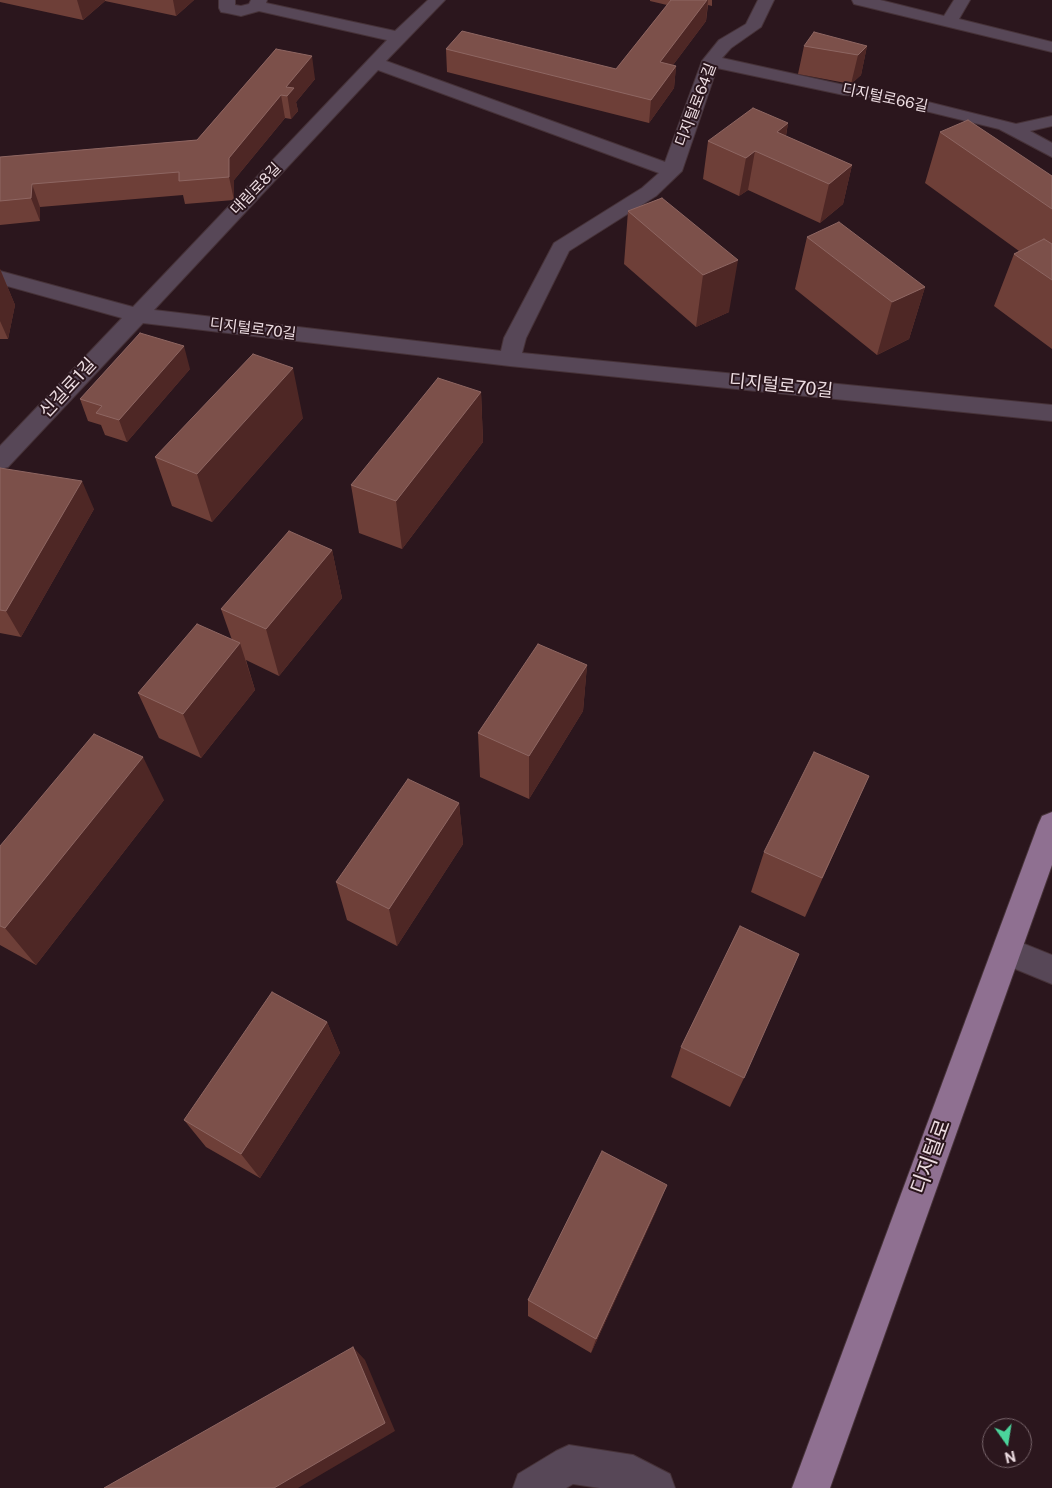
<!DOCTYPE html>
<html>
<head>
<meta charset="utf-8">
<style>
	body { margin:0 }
	#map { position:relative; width:1052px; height:1488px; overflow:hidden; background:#2b161d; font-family:"Public Sans",sans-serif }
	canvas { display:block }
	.north { position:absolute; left:982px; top:1418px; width:50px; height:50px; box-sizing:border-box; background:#2b161d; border:1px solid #78656b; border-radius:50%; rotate:167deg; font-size:14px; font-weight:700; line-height:20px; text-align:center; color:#ecdce1 }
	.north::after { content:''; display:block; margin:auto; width:18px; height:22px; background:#4bd49b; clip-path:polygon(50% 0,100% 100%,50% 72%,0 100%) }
</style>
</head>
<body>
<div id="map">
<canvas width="1052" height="1488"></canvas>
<div class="north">N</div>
</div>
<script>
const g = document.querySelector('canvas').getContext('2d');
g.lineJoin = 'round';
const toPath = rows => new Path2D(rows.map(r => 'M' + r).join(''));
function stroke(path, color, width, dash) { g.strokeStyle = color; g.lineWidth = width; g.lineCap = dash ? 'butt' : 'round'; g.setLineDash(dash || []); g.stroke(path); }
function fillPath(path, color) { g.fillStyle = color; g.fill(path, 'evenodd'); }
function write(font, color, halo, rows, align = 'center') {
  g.font = font + ' "Public Sans","Noto Sans KR",sans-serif'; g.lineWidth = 4; g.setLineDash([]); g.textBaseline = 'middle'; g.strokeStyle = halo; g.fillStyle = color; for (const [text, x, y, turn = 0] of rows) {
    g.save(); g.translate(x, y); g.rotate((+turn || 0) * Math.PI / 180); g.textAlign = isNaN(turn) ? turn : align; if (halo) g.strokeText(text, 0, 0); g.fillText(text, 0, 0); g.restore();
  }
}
const minor = toPath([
	[219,0,235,0,235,5,241,6,249,4,251,0,267,0,266,3,395,31,428,0,445,0,386,61,665,162,702,61,719,40,746,24,758,0,774,0,761,27,731,48,722,58,844,85,864,86,1016,124,1052,116,1052,126,1030,131,1052,143,1052,157,999,129,864,96,844,95,717,68,682,171,656,196,569,251,526,338,522,353,1052,405,1052,421,510,366,143,323,8,467,0,469,0,446,122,318,0,284,0,271,133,307,387,40,259,11,241,16,227,13,221,12,219,8,219,0],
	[378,70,659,173,642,188,554,243,504,338,501,351,154,310,378,70],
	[852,0,880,0,944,16,954,0,970,0,959,19,1052,42,1052,52,854,4,852,0],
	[1007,937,1052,955,1052,984,996,961,992,951,996,941,1007,937],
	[569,1445,633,1455,670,1474,675,1488,600,1488,573,1484,566,1488,513,1488,518,1474,556,1451,569,1445]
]);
const major = toPath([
	[1052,812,1052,865,830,1488,792,1488,1038,825,1042,816,1052,812]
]);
stroke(minor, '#463238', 2);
stroke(major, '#463238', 2);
fillPath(minor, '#574757');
fillPath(major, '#8f7091');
fillPath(toPath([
	[0,0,194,0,176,16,105,1,83,20,0,2],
	[650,0,712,0,712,6,708,5,706,21,673,65,676,66,674,88,649,123,447,72,446,49,616,69,667,5,650,1],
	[804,46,867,46,861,75,851,84,798,74],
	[276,49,315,79,296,102,298,111,291,119,285,118,234,180,234,200,185,204,183,195,40,207,40,221,0,225,0,157,197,140],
	[788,123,786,136,852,165,843,204,820,223,748,190,739,196,703,179,708,141],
	[940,132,1052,176,1052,349,994,306,1014,254,1019,251,925,183],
	[662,198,729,312,696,327,624,264,628,211],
	[807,237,925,287,909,339,877,355,795,289],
	[0,269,15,305,8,339,0,339],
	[190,369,127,442,105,435,101,425,88,421,80,399],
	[481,392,483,442,402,549,359,533,351,485],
	[303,418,212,522,172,506,155,457],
	[0,468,94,509,21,637,0,633],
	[332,550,342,598,279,676,246,660,255,690,201,758,159,738,138,693,232,640,221,609],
	[587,665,583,711,529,799,480,777,478,733],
	[869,776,805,917,751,892,764,852],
	[164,800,36,965,0,945,0,846],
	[459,803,463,844,397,946,347,920,336,882],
	[327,1022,340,1053,260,1178,206,1147,184,1120],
	[681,1047,744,1078,730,1107,671,1077],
	[657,1209,591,1353,528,1316,528,1300]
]), '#6e3f38');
fillPath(toPath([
	[77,0,105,0,105,1,83,20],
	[173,0,194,0,176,16],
	[707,0,708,0,706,21,658,85,660,62],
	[867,46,861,75,851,84,858,55],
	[312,56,315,79,296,102,298,111,291,119,286,87],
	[676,66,674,88,649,123,651,100],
	[281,95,285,118,234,180,234,200,229,177,229,158],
	[788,123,781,162,777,132],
	[755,151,748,190,739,196,746,158],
	[852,165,843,204,820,223,829,184],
	[32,184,40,207,40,221,31,198],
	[738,260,729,312,696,327,703,275],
	[0,269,15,305,8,339,0,321],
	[925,287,909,339,877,355,892,302],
	[184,346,190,369,127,442,119,420],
	[293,368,303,418,212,522,197,474],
	[481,392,483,442,402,549,396,501],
	[82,481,94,509,21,637,6,611],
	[332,550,342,598,279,676,266,629],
	[240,643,255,690,201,758,183,714],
	[587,665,583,711,529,799,529,756],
	[143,757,164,800,36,965,5,928],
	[459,803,463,844,397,946,389,909],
	[327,1022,340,1053,260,1178,241,1154],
	[667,1185,657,1209,591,1353,596,1339],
	[353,1347,365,1360,395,1431,298,1488,274,1488]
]), '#4e2725');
const building = toPath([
	[671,0,707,0,660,62,676,66,651,100,446,49,462,31,616,69,671,0],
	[814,32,867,46,858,55,804,46,814,32],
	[276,49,312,56,286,87,294,88,287,96,281,95,229,158,229,177,179,181,179,172,32,184,31,198,0,201,0,157,197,140,276,49],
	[753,108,788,123,777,132,852,165,829,184,755,151,746,158,708,141,753,108],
	[968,120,1052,176,1052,209,940,132,968,120],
	[662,198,738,260,703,275,628,211,662,198],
	[839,222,925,287,892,302,807,237,839,222],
	[1044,239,1052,244,1052,280,1014,254,1044,239],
	[140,333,184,346,119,420,96,413,102,406,80,399,140,333],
	[253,354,293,368,197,474,155,457,253,354],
	[438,378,481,392,396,501,351,485,438,378],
	[0,468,82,481,6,611,0,610,0,468],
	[289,531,332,550,266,629,221,609,289,531],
	[197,624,240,643,183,714,138,693,197,624],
	[538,644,587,665,529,756,478,733,538,644],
	[94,734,143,757,5,928,0,926,0,846,94,734],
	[814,752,869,776,822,878,764,852,814,752],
	[408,779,459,803,389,909,336,882,408,779],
	[740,926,799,954,744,1078,681,1047,740,926],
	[272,992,327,1022,241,1154,184,1120,272,992],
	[602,1151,667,1185,596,1339,528,1300,602,1151],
	[353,1347,385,1423,274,1488,104,1488,353,1347]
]);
fillPath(building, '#7c504a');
stroke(building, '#8e6662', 1);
write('15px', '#ecdce1', '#2b161d', [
	["디지털로66길",885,98,12],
	["디지털로64길",696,105,-69],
	["대림로8길",256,189,-46],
	["디지털로70길",253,329,7]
]);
write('18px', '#ecdce1', '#2b161d', [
	["디지털로70길",781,386,6],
	["신길로1길",68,388,-47]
]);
write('21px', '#ecdce1', '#2b161d', [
	["디지털로",931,1157,-70]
]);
</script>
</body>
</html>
